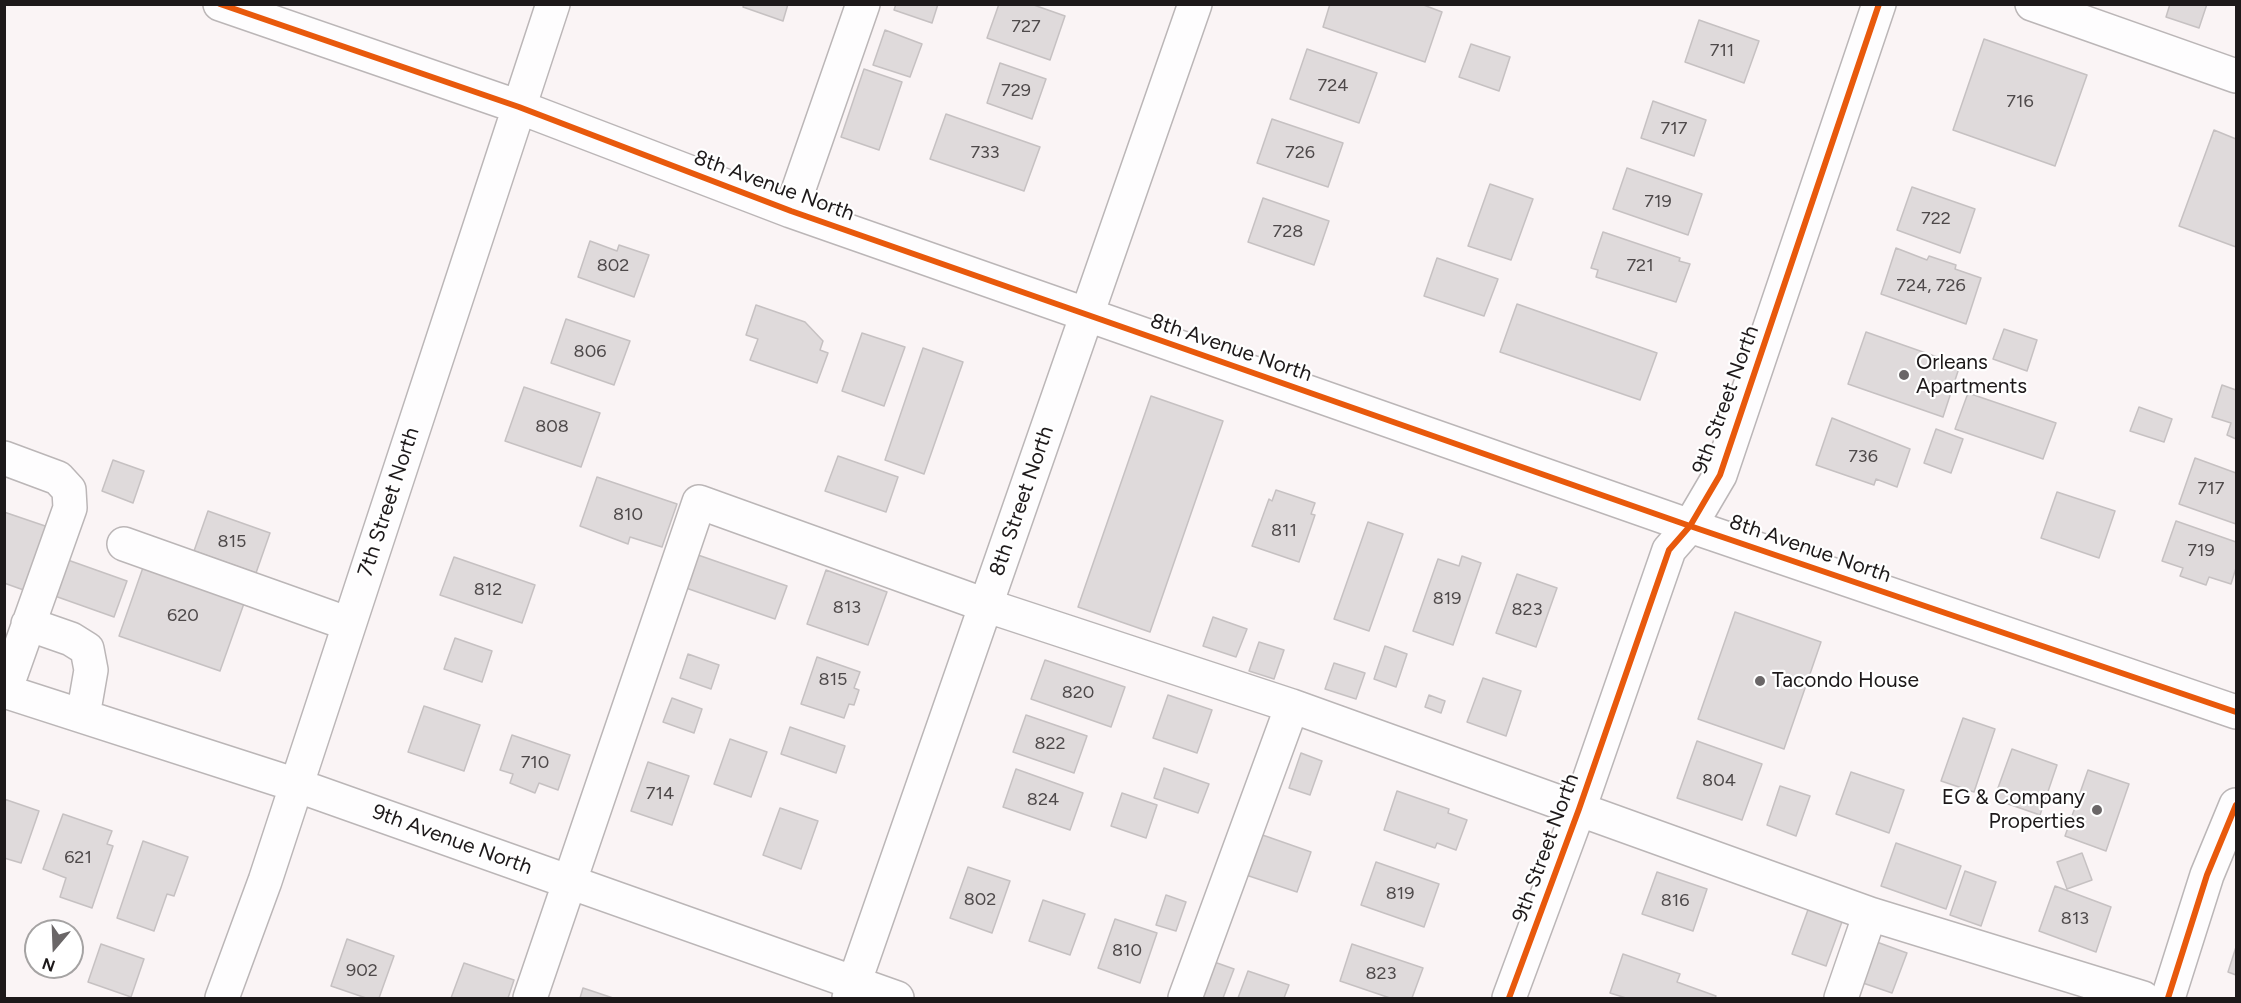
<!DOCTYPE html>
<html>
<head>
<meta charset="utf-8">
<style>
	body { margin:0 }
	#map { position:relative; width:2241px; height:1003px; overflow:hidden; background:#faf4f5; font-family:Figtree,sans-serif }
	canvas { display:block }
	.frame { position:absolute; inset:0; border:6px solid #1d191a; pointer-events:none }
	.north { position:absolute; left:24px; top:919px; width:60px; height:60px; box-sizing:border-box; background:#fff; border:2px solid #a5a3a3; border-radius:50%; rotate:199deg; font-size:16px; font-weight:700; line-height:24px; text-align:center; color:#1d191a }
	.north::after { content:''; display:block; margin:auto; width:21px; height:27px; background:#6a6667; clip-path:polygon(50% 0,100% 100%,50% 72%,0 100%) }
</style>
</head>
<body>
<div id="map">
<canvas width="2241" height="1003"></canvas>
<div class="frame"></div>
<div class="north">N</div>
</div>
<script>
const g = document.querySelector('canvas').getContext('2d');
g.lineJoin = 'round';
function fillPath(path, color) { g.fillStyle = color; g.fill(path, 'evenodd'); }
const toPath = rows => new Path2D(rows.map(r => 'M' + r).join(''));
function stroke(path, color, width, dash) { g.strokeStyle = color; g.lineWidth = width; g.lineCap = dash ? 'butt' : 'round'; g.setLineDash(dash || []); g.stroke(path); }
function write(font, color, halo, rows, align = 'center') {
  g.font = font + ' Figtree,sans-serif'; g.lineWidth = 4.5; g.setLineDash([]); g.textBaseline = 'middle'; g.strokeStyle = halo; g.fillStyle = color; for (const [text, x, y, turn = 0] of rows) {
    g.save(); g.translate(x, y); g.rotate((+turn || 0) * Math.PI / 180); g.textAlign = isNaN(turn) ? turn : align; if (halo) g.strokeText(text, 0, 0); g.fillText(text, 0, 0); g.restore();
  }
}
const building = toPath([
	[744,4,788,4,783,21,743,7,744,4],
	[896,4,938,4,932,23,894,10,896,4],
	[999,4,1031,4,1065,16,1050,60,987,38,999,4],
	[1330,4,1421,4,1442,12,1425,62,1323,27,1330,4],
	[2170,4,2207,4,2199,28,2166,17,2170,4],
	[1699,20,1759,41,1744,83,1685,62,1699,20],
	[885,30,922,44,910,77,873,65,885,30],
	[1984,39,2087,75,2055,166,1953,130,1984,39],
	[1471,44,1510,57,1499,91,1459,77,1471,44],
	[1307,49,1377,73,1359,123,1290,99,1307,49],
	[1000,63,1046,79,1032,119,987,103,1000,63],
	[864,69,902,82,879,150,841,137,864,69],
	[1653,101,1706,120,1694,156,1641,138,1653,101],
	[946,114,1040,147,1024,191,930,159,946,114],
	[1272,119,1343,143,1328,187,1257,163,1272,119],
	[2214,130,2236,139,2236,247,2179,226,2214,130],
	[1627,168,1702,194,1688,235,1613,209,1627,168],
	[1490,184,1533,199,1511,260,1468,246,1490,184],
	[1912,187,1975,209,1960,253,1897,230,1912,187],
	[1263,198,1329,221,1314,265,1248,242,1263,198],
	[1603,232,1680,258,1679,261,1690,264,1676,302,1596,277,1598,270,1591,268,1603,232],
	[590,241,617,251,619,245,649,255,634,297,578,277,590,241],
	[1896,248,1927,260,1929,256,1956,265,1955,269,1981,278,1966,324,1881,294,1896,248],
	[1437,258,1498,279,1484,316,1424,296,1437,258],
	[1517,304,1657,353,1640,400,1500,352,1517,304],
	[756,305,805,322,823,341,820,350,828,353,817,383,750,360,758,339,746,335,756,305],
	[566,319,630,341,614,385,551,363,566,319],
	[2004,329,2037,340,2027,371,1993,359,2004,329],
	[1866,332,1960,365,1943,417,1848,384,1866,332],
	[862,333,905,347,884,406,842,391,862,333],
	[923,348,963,362,924,474,885,460,923,348],
	[2222,385,2236,390,2236,439,2227,435,2231,423,2212,417,2222,385],
	[524,387,600,413,581,467,505,441,524,387],
	[1968,393,2056,423,2043,459,1955,429,1968,393],
	[1151,396,1223,421,1150,632,1078,607,1151,396],
	[2139,407,2172,419,2164,442,2130,431,2139,407],
	[1832,418,1910,449,1897,487,1876,479,1874,485,1816,465,1832,418],
	[1936,429,1963,439,1951,473,1924,463,1936,429],
	[838,456,898,477,886,512,825,491,838,456],
	[2195,458,2236,473,2236,524,2179,504,2195,458],
	[113,460,144,471,133,503,102,491,113,460],
	[597,477,677,504,662,547,630,537,628,544,580,526,597,477],
	[1276,490,1315,503,1311,514,1315,515,1299,562,1252,546,1269,499,1272,501,1276,490],
	[2057,492,2115,511,2099,558,2041,538,2057,492],
	[208,511,270,533,256,573,194,551,208,511],
	[4,512,54,529,32,593,4,583,4,512],
	[2176,521,2236,542,2236,568,2231,584,2209,577,2206,585,2180,576,2183,568,2162,561,2176,521],
	[1368,522,1403,534,1369,631,1334,619,1368,522],
	[698,555,787,586,775,619,686,588,698,555],
	[1462,556,1481,563,1453,645,1413,631,1438,559,1459,566,1462,556],
	[454,557,535,585,522,623,440,595,454,557],
	[65,559,127,581,114,617,52,595,65,559],
	[146,559,247,595,220,671,119,636,146,559],
	[826,570,887,592,868,645,807,624,826,570],
	[1517,574,1557,588,1536,647,1496,633,1517,574],
	[1735,612,1821,642,1784,749,1698,719,1735,612],
	[1213,617,1247,629,1236,657,1203,646,1213,617],
	[455,638,492,651,482,682,444,669,455,638],
	[1259,642,1284,650,1274,679,1249,671,1259,642],
	[1385,646,1407,654,1396,687,1374,679,1385,646],
	[688,654,719,665,711,689,680,678,688,654],
	[817,657,860,672,854,688,859,690,854,705,849,704,844,718,801,704,817,657],
	[1045,660,1125,687,1111,727,1031,699,1045,660],
	[1334,663,1365,673,1356,699,1325,689,1334,663],
	[1483,678,1521,691,1506,736,1467,722,1483,678],
	[1168,695,1212,710,1197,753,1153,738,1168,695],
	[1429,695,1445,701,1441,713,1425,707,1429,695],
	[672,698,702,709,694,733,663,722,672,698],
	[424,706,480,725,464,771,408,752,424,706],
	[1026,715,1087,736,1074,773,1013,752,1026,715],
	[1963,718,1995,729,1974,792,1941,781,1963,718],
	[790,727,845,746,836,773,781,754,790,727],
	[512,735,570,755,558,790,539,783,535,793,510,783,513,774,500,770,512,735],
	[730,739,767,752,751,797,714,784,730,739],
	[1697,741,1762,764,1742,820,1677,798,1697,741],
	[2012,749,2057,765,2040,815,1994,799,2012,749],
	[1301,753,1322,761,1310,795,1289,788,1301,753],
	[648,762,689,776,672,825,631,811,648,762],
	[1164,768,1209,784,1198,813,1154,798,1164,768],
	[1016,769,1083,793,1070,830,1003,807,1016,769],
	[2088,770,2129,784,2106,851,2065,836,2088,770],
	[1851,772,1904,790,1889,833,1836,814,1851,772],
	[1780,786,1810,796,1796,836,1767,825,1780,786],
	[1397,791,1449,809,1448,813,1467,820,1456,850,1437,843,1435,848,1384,830,1397,791],
	[1122,793,1157,805,1146,838,1111,826,1122,793],
	[4,799,39,811,21,863,4,858,4,799],
	[780,808,818,821,801,869,763,855,780,808],
	[63,814,112,831,107,844,113,846,92,908,60,897,66,878,43,869,63,814],
	[1254,832,1311,852,1297,892,1240,873,1254,832],
	[143,841,188,857,174,896,167,894,154,931,117,918,143,841],
	[1896,843,1961,866,1946,909,1881,886,1896,843],
	[2082,853,2092,880,2067,889,2057,862,2082,853],
	[1376,862,1439,884,1424,927,1361,905,1376,862],
	[968,867,1010,881,992,933,950,918,968,867],
	[1965,871,1996,882,1981,926,1950,915,1965,871],
	[1657,872,1707,889,1693,931,1642,914,1657,872],
	[2055,886,2111,907,2096,952,2039,931,2055,886],
	[1166,895,1186,902,1176,931,1156,925,1166,895],
	[1043,900,1085,914,1070,955,1029,941,1043,900],
	[1809,907,1843,919,1826,966,1792,954,1809,907],
	[1115,919,1157,933,1140,983,1098,968,1115,919],
	[347,939,394,956,379,998,366,998,331,986,347,939],
	[1874,941,1907,953,1892,993,1860,982,1874,941],
	[101,944,144,959,131,997,88,982,101,944],
	[1352,944,1423,968,1412,998,1390,998,1340,981,1352,944],
	[2236,947,2236,975,2228,972,2236,947],
	[1623,954,1680,974,1677,982,1716,996,1715,998,1626,998,1610,993,1623,954],
	[1203,958,1234,969,1223,998,1188,998,1203,958],
	[464,963,514,980,508,998,451,998,464,963],
	[1248,971,1289,985,1284,998,1238,998,1248,971],
	[583,988,613,998,580,998,583,988]
]);
fillPath(building, '#dfdadb');
stroke(building, '#c6c1c2', 1.5);
const minor = toPath([
	[220,4,519,107,791,211,1088,315,1690,526,2236,712],
	[2032,4,2236,76],
	[791,211,863,4],
	[4,458,58,478,69,490,70,508,5,691],
	[124,544,349,624],
	[28,624,71,639,87,649,91,670,83,716],
	[4,691,296,785,897,998],
	[222,998,265,881,553,4],
	[530,998,699,502,985,605,1292,706,1870,914,2143,998],
	[849,998,1195,4],
	[1185,998,1292,706],
	[1509,998,1579,809,1669,550,1690,526,1720,475,1879,4],
	[1841,998,1870,914]
]);
const major = toPath([
	[2168,998,2207,875,2236,805]
]);
stroke(minor, '#bbb6b7', 36);
stroke(major, '#bbb6b7', 36);
stroke(minor, '#fefdfe', 33);
stroke(major, '#fefdfe', 33);
stroke(toPath([
	[220,4,519,107,791,211,1088,315,1690,526,2236,712],
	[1509,998,1579,809,1669,550,1690,526,1720,475,1879,4],
	[2168,998,2207,875,2236,805]
]), '#e8590c', 6);
for (const [x, y, r, color] of [
	[1904,375,6,"#6a6667"],
	[1760,681,6,"#6a6667"],
	[2097,810,6,"#6a6667"]
]) { const dot = new Path2D(); dot.arc(x, y, r, 0, 2 * Math.PI); g.fillStyle = color; g.fill(dot); stroke(dot, '#fff', 2); }
write('18px', '#4e494a', null, [
	["727",1026,27],
	["711",1722,51],
	["724",1333,86],
	["729",1016,91],
	["716",2020,102],
	["717",1674,129],
	["733",985,153],
	["726",1300,153],
	["719",1658,202],
	["722",1936,219],
	["728",1288,232],
	["802",613,266],
	["721",1640,266],
	["724, 726",1931,286],
	["806",590,352],
	["808",552,427],
	["736",1863,457],
	["717",2211,489],
	["810",628,515],
	["811",1284,531],
	["815",232,542],
	["719",2201,551],
	["812",488,590],
	["819",1447,599],
	["813",847,608],
	["823",1527,610],
	["620",183,616],
	["815",833,680],
	["820",1078,693],
	["822",1050,744],
	["710",535,763],
	["804",1719,781],
	["714",660,794],
	["824",1043,800],
	["621",78,858],
	["819",1400,894],
	["802",980,900],
	["816",1675,901],
	["813",2075,919],
	["810",1127,951],
	["902",362,971],
	["823",1381,974]
]);
write('21px', '#1d191a', '#fff', [
	["8th Avenue North",774,186,20],
	["8th Avenue North",1231,348,19],
	["9th Street North",1726,400,-70],
	["8th Street North",1022,501,-71],
	["7th Street North",389,502,-72],
	["8th Avenue North",1810,549,19],
	["9th Avenue North",452,840,20],
	["9th Street North",1546,848,-70]
]);
write('21px', '#1d191a', '#fff', [
	["Orleans",1916,363],
	["Apartments",1916,387],
	["Tacondo House",1772,681],
	["EG & Company",2085,798,"right"],
	["Properties",2085,822,"right"]
], 'left');
</script>
</body>
</html>
